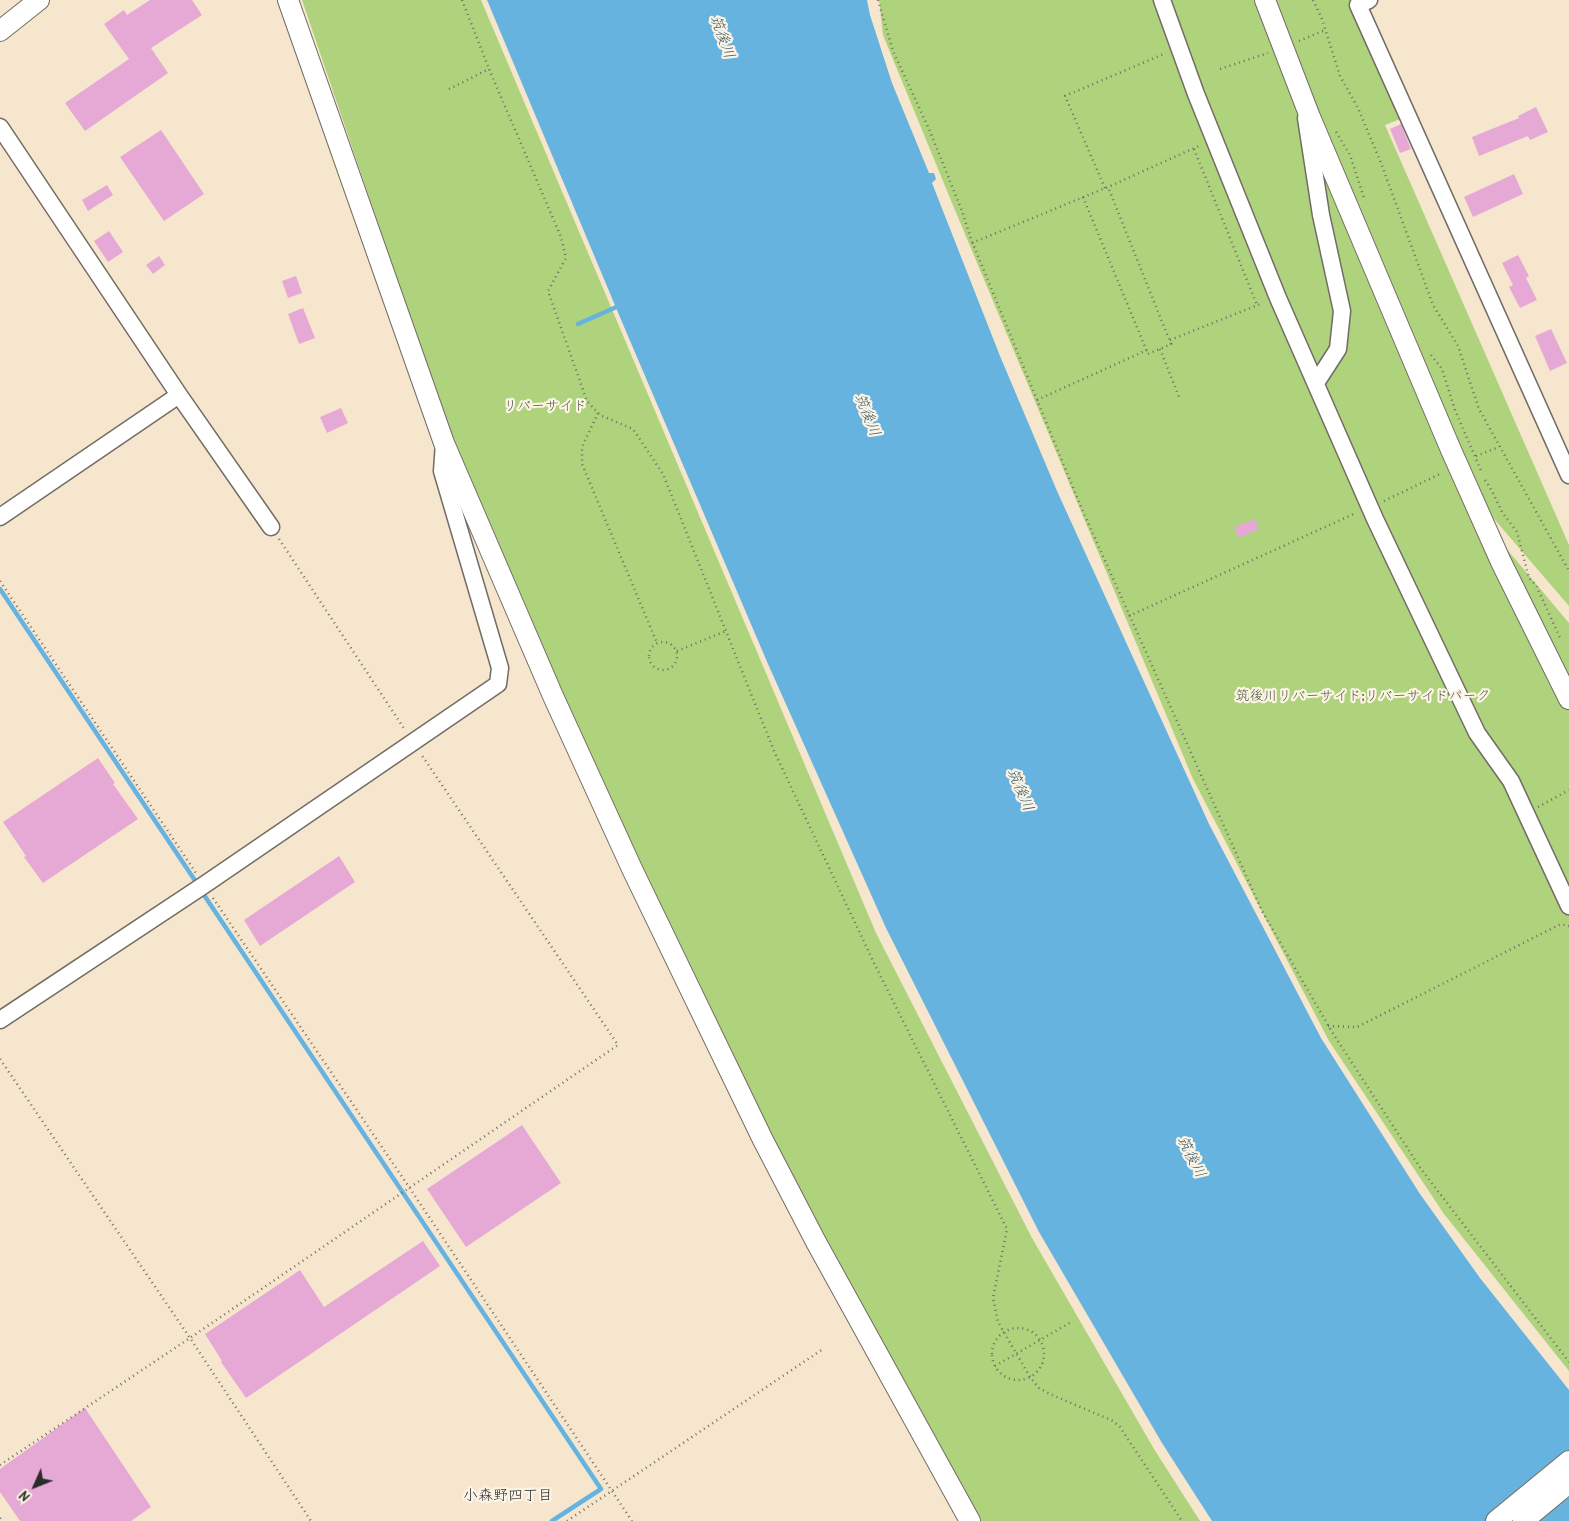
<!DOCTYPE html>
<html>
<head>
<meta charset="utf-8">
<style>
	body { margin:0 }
	#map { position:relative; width:1569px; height:1521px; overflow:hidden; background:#f6e6ce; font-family:"Patrick Hand",sans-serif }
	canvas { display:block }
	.north { position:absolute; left:10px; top:1461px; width:50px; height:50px; -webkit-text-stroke:4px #fcf5e5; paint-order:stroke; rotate:226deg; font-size:14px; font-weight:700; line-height:20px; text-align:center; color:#2b2b2b }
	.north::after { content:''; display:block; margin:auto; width:18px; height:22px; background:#2b2b2b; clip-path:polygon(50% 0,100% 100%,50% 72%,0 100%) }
</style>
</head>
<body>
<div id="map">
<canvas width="1569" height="1521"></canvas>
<div class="north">N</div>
</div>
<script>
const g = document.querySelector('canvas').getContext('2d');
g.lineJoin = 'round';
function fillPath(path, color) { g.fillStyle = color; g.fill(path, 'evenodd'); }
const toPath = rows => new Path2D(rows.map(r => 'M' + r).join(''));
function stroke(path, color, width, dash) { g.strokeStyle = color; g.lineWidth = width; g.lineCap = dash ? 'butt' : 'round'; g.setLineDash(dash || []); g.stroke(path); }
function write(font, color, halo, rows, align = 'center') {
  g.font = font + ' "Patrick Hand","Klee One",sans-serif'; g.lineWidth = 4.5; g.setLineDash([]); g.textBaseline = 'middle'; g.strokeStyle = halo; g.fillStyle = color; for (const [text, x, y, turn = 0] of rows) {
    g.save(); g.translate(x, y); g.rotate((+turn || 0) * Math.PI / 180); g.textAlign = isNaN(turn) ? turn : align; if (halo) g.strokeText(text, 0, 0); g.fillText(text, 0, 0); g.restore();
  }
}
fillPath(toPath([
	[302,0,481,0,876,933,1032,1238,1154,1449,1200,1521,980,1521,803,1206,630,847,452,441],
	[879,0,1260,0,1569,691,1569,1371,1444,1214,1329,1041,1193,779,952,203,883,35],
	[1276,0,1351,0,1403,118,1385,125,1569,545,1569,606,1489,513,1353,203],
	[1505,547,1569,623,1569,681]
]), '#afd37c');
fillPath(toPath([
	[487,0,867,0,870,15,892,83,929,173,934,173,936,179,932,183,1000,356,1057,491,1209,824,1321,1038,1420,1194,1480,1278,1569,1390,1569,1521,1212,1521,1162,1443,1039,1232,886,928,768,664,622,322]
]), '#66b3df');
stroke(toPath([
	[578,324,621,305],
	[0,589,198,885],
	[202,892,601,1489,552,1521]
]), '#66b3df', 4.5);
fillPath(toPath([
	[150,0,192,0,202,15,151,48,168,73,85,131,65,103,129,59,104,24,124,10,127,15],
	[1536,107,1548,132,1530,140,1528,136,1479,156,1472,137,1519,118,1518,116],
	[1401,124,1411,149,1400,153,1390,129],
	[161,130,204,194,164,221,120,157],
	[1514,174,1523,194,1473,217,1464,197],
	[107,185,113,195,88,211,82,200],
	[109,231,123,252,108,262,94,241],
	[1518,255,1529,276,1526,278,1537,300,1520,308,1509,287,1513,285,1502,263],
	[159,256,165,265,153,274,146,265],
	[296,276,302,293,288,298,282,281],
	[303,308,315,338,299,344,288,314],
	[1551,329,1567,363,1550,371,1535,336],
	[341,408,348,423,327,433,320,417],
	[1255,519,1259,529,1239,538,1234,527],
	[98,758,115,783,113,784,138,819,43,883,24,857,26,856,3,822],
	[339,856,355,882,260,946,244,920],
	[522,1125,561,1183,466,1247,427,1189],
	[423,1241,440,1266,246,1398,221,1362,222,1361,205,1334,300,1270,324,1307],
	[85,1408,151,1507,131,1521,20,1521,0,1492,0,1469]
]), '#e6a9d5');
const minor = toPath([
	[1162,0,1196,94,1278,298,1375,519,1477,733,1511,781,1569,906],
	[1369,0,1358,5,1569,475],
	[1306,118,1321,215,1342,311,1338,349,1316,383],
	[0,127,179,395,271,527],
	[0,517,179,395],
	[0,1020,204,885,498,684,500,668,442,471,444,443]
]);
const tertiary = toPath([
	[288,0,444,443,553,696,633,871,763,1140,816,1242,970,1521],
	[1265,0,1310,117,1451,450,1501,562,1569,699],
	[0,31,39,0],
	[1496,1521,1569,1461],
	[1523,1521,1569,1483]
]);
stroke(minor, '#726c64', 19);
stroke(tertiary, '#726c64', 22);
stroke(toPath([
	[462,0,489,69],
	[878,0,893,51,929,129,962,211,971,239,1081,507,1262,911,1332,1032,1421,1169,1569,1362],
	[1313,0,1322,19,1340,76,1358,108,1381,163,1433,305,1458,346,1479,409,1569,571],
	[1299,41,1325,30],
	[1220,69,1268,53],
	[449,89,489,69,561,237,566,258,548,291,587,401,600,415,633,429,663,474,774,751,874,963,1007,1229,993,1298,998,1322,1030,1377,1039,1388,1050,1394,1113,1421,1120,1427,1182,1521],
	[1336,132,1350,155,1364,198],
	[1194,149,1257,305],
	[1105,188,1065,96,1166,53],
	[1083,197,1148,354,1171,344,1108,187],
	[972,243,1108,187,1201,145],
	[1170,340,1263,303],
	[1160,349,1179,397],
	[1431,355,1442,369,1455,410,1482,473],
	[1037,400,1147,350],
	[598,413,582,447,582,464,657,643],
	[1476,456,1499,447],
	[1485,480,1492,491,1502,512,1517,532,1529,578,1536,585,1561,640],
	[1384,501,1442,473],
	[279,539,405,730],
	[0,581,196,873],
	[1129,616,1356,513],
	'649 656a14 14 0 1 1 28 0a14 14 0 1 1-28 0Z',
	[677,651,726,631],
	[1538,807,1569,790],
	[213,898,409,1187,632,1521],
	[1328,1026,1357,1027,1561,924,1569,926],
	[0,1059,190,1338,311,1521],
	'992 1354a26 26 0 1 1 52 0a26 26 0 1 1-52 0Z',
	[995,1366,1073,1321],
	[0,1465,190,1338,618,1045,421,754],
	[0,1518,2,1521],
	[567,1521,823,1349]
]), '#726c64', 2.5, [1, 4]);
stroke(minor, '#fff', 16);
stroke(tertiary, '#fff', 20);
write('14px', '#4c553f', '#fcf5e5', [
	["リバーサイド",545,406],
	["筑後川リバーサイド;リバーサイドパーク",1363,696]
]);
write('italic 15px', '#405b6a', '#fcf5e5', [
	["筑後川",722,37,70],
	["筑後川",867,415,68],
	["筑後川",1020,790,67],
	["筑後川",1191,1157,63]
]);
write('15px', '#2b2b2b', '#fcf5e5', [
	["小森野四丁目",508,1496]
]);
</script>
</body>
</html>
